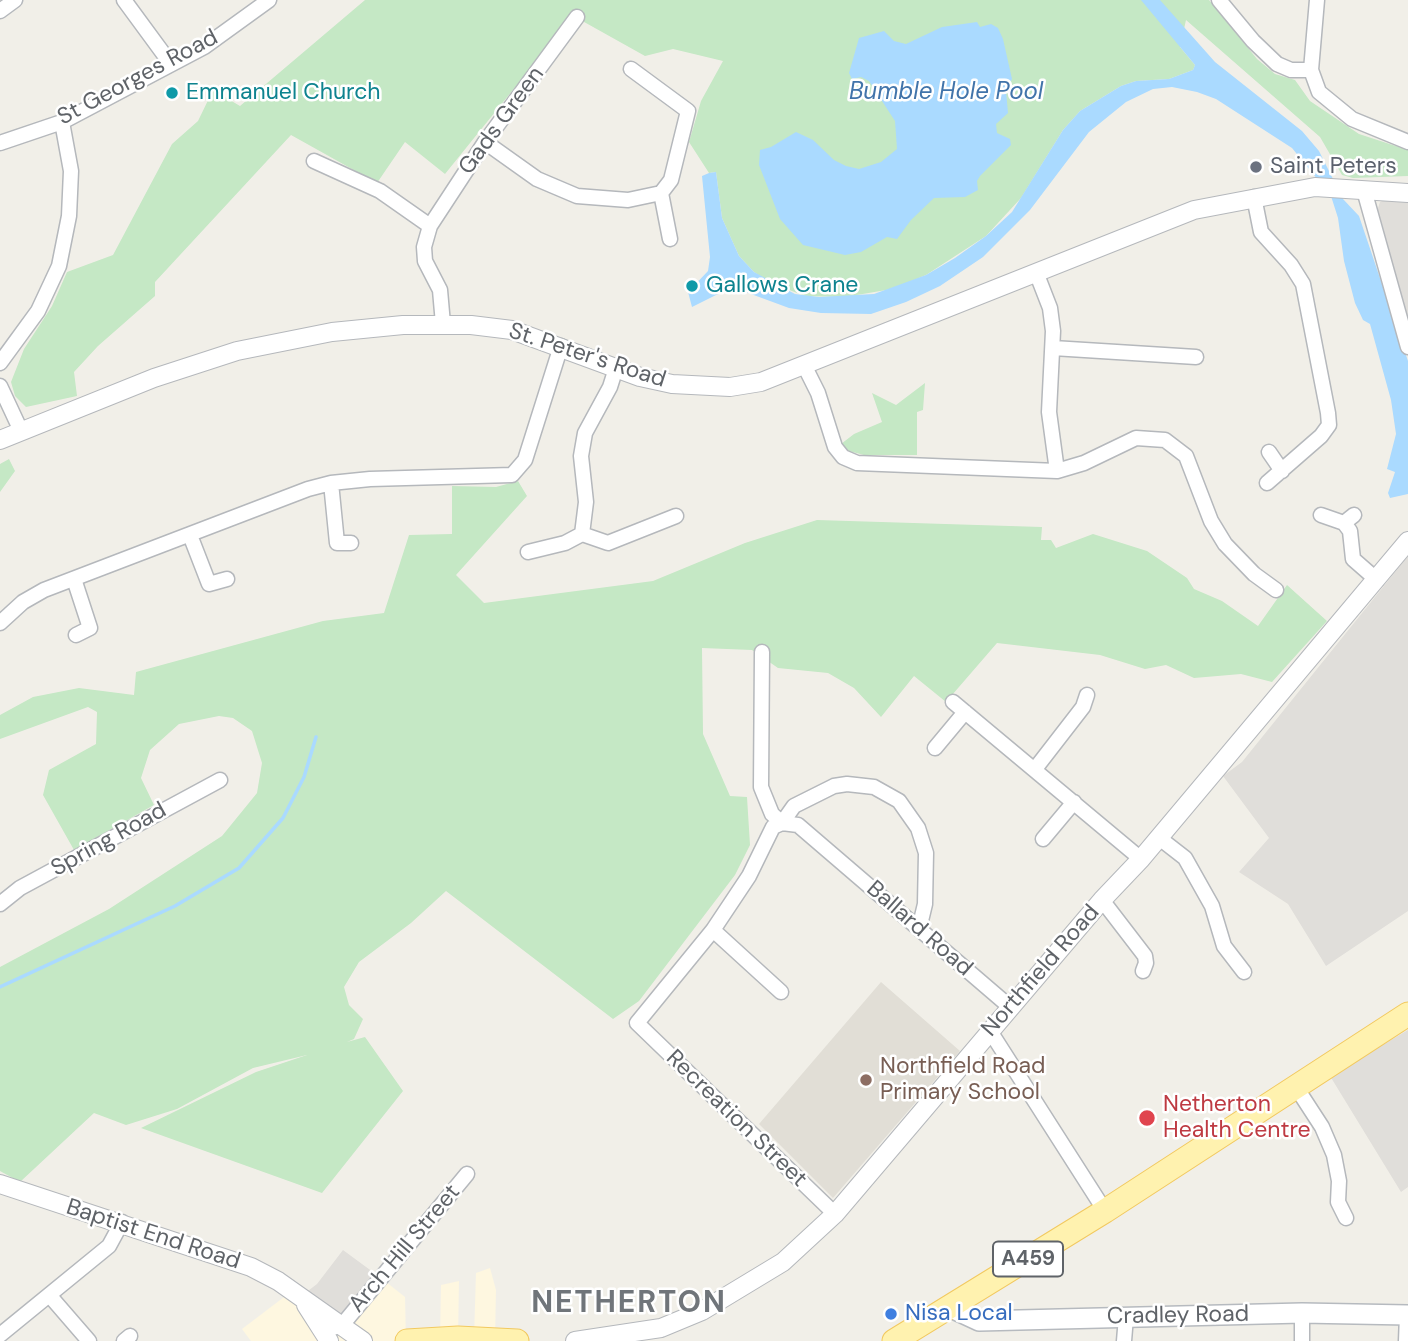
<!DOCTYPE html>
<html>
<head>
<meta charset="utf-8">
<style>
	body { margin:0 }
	canvas { display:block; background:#f1efe8 }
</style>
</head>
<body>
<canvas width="1408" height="1341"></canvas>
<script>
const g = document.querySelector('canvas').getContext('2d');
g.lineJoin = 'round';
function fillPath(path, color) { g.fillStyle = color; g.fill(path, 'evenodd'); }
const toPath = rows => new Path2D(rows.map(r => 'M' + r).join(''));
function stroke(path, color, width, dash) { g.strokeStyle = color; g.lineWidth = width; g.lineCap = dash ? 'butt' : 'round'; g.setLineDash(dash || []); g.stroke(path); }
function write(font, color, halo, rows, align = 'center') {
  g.font = font + ' "DM Sans",sans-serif'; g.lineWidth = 5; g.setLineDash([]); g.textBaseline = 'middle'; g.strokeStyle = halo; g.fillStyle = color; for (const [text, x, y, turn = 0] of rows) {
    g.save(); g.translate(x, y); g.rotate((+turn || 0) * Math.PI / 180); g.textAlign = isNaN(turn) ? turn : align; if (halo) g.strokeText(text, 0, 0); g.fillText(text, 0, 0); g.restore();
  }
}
fillPath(toPath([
	[490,1268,496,1290,495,1339,474,1338,476,1273],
	[381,1278,405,1297,406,1341,251,1341,242,1329,292,1291,300,1297],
	[459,1281,458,1338,440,1338,441,1285]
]), '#fef7e0');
fillPath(toPath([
	[1388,198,1408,199,1408,331,1376,214,1380,202],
	[1408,556,1408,911,1326,966,1288,904,1239,872,1269,838,1223,776,1242,762],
	[1408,1030,1408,1187,1401,1192,1330,1076],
	[343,1250,381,1278,343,1324,300,1297,317,1284]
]), '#e0deda');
fillPath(toPath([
	[881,982,960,1051,833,1198,759,1124]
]), '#e1ded6');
fillPath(toPath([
	[365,0,1209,0,1257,59,1275,74,1295,80,1310,101,1359,134,1408,150,1408,176,1353,178,1342,175,1320,137,1186,20,1180,47,1195,65,1193,70,1169,79,1136,81,1121,86,1080,111,1063,130,1021,198,986,236,926,275,892,289,845,297,805,296,771,283,754,272,739,256,722,218,716,172,709,173,689,142,701,101,723,61,673,49,645,56,577,18,571,18,445,174,405,142,377,183,291,135,155,282,155,296,98,346,74,372,77,396,26,407,15,396,11,382,24,349,52,306,67,272,113,255,172,144,198,121,213,90,240,106],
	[925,383,923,410,917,412,917,455,864,455,849,451,841,444,854,434,882,422,872,393,896,405],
	[9,459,15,471,0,492,0,464],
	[518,481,527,496,456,575,484,603,653,581,745,543,817,520,1042,527,1041,540,1051,540,1056,548,1093,534,1147,551,1187,578,1194,589,1222,601,1258,626,1287,585,1327,621,1272,682,1241,674,1194,678,1166,665,1145,669,1100,655,997,643,946,702,914,676,881,717,854,688,828,673,778,668,752,650,702,648,703,734,730,796,747,797,750,845,735,875,639,1001,613,1019,446,891,411,923,359,962,344,987,349,1005,363,1019,354,1039,347,1042,365,1037,403,1091,322,1193,141,1128,256,1072,307,1055,253,1068,177,1109,126,1125,94,1113,20,1182,0,1171,0,967,109,909,222,836,257,793,262,763,252,731,233,718,219,716,179,724,150,750,141,778,154,805,74,850,43,795,49,770,96,744,97,712,88,707,0,739,0,715,33,697,79,688,134,695,136,672,323,621,384,613,409,535,452,534,452,486,496,487]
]), '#c5e8c5');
fillPath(toPath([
	[1141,0,1160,0,1215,62,1302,131,1319,151,1343,199,1359,216,1408,361,1408,494,1390,498,1388,493,1395,472,1387,469,1396,434,1391,400,1370,324,1363,320,1355,303,1344,261,1338,218,1331,196,1292,148,1216,99,1197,92,1172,87,1153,89,1126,102,1089,132,1030,210,983,257,940,286,906,302,871,314,821,313,789,308,732,287,692,307,688,292,708,271,710,257,702,176,709,173,716,172,722,218,739,256,754,272,795,294,819,297,874,294,926,275,955,258,986,236,1012,212,1063,130,1080,111,1121,86,1136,81,1169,79,1193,70,1195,65],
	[977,22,980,27,991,24,998,28,1003,39,1012,79,1006,91,1008,113,996,124,997,133,1010,139,1011,145,980,176,977,181,978,190,965,197,934,198,911,220,897,239,887,237,861,252,845,255,803,245,780,219,759,165,760,150,771,147,796,132,813,140,834,160,846,166,859,169,881,162,897,149,895,121,869,81,861,77,852,79,849,73,859,38,884,31,894,41,906,44,942,27]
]), '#aadaff');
stroke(toPath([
	[0,987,175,906,239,868,283,818,304,777,316,737]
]), '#aadaff', 3.5);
const minor = toPath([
	[124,0,171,64],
	[1219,0,1253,41,1277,64,1291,70,1311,70],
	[1317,0,1311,70,1319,92,1352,119,1408,142],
	[0,11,15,0],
	[485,142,537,179,577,196,628,200,661,193,671,180,688,111,631,69],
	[0,143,62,122,204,47,269,0],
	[314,161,380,191,430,226],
	[1364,190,1408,347],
	[661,193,670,239],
	[1254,197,1261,232,1291,265,1303,284,1328,413,1329,425,1321,436,1267,483],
	[1036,272,1050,308,1053,331,1049,412,1057,471],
	[443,324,440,290,425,261,424,247,430,226,485,142,577,17],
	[1053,348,1196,357],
	[0,363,38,311,59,266,69,216,71,171,62,122],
	[805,367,818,393,835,447,843,457,857,463,1057,471,1084,463,1136,438,1165,440,1186,456,1211,521,1225,544,1254,574,1276,590],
	[0,386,21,431],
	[1269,452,1282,471],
	[331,483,337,543,351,543],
	[1321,515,1344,523,1354,515],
	[1344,523,1350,531,1353,559,1377,580],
	[582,534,586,502,581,456,585,433,610,387,616,368],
	[190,535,209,584,227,579],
	[528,552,565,543,582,534,608,543,676,516],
	[74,579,90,628,76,635],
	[0,623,23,602,44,590,308,489,331,483,370,479,512,475,525,460,561,346],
	[762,652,761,787,772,814,782,823],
	[953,702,1141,859],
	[935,748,965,712],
	[1035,769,1083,707,1087,695],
	[782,823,794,806,834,786,847,784,874,787,899,801,918,828,926,853,925,904,919,929],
	[1158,837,1185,858,1212,906,1224,946,1244,972],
	[1043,839,1074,802],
	[1102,900,1145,956,1146,963,1143,971],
	[0,904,20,888,220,780],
	[713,930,781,992],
	[990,1031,1105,1211],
	[1296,1087,1322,1127,1334,1155,1339,1181,1338,1202,1346,1218],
	[835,1214,637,1023,713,930,749,876,773,827,782,823,798,825,1010,1007],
	[50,1296,89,1341],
	[333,1328,343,1324,467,1174],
	[0,1335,109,1246,122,1222],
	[124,1341,130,1336],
	[1124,1341,1126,1317],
	[1302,1341,1302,1313],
	[1406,1341,1407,1315]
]);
const tertiary = toPath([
	[0,440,154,378,237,351,332,332,403,325,471,325,512,330,640,377,672,384,730,387,761,382,1194,210,1315,187,1408,193],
	[0,1184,251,1267,278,1281,363,1341],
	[306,1305,329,1341],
	[575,1341,661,1328,702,1311,783,1262,835,1214,1102,900,1141,859,1408,541]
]);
const secondary = toPath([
	[951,1308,979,1321,1302,1313,1408,1315]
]);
const primary = toPath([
	[407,1341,458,1338,517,1341],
	[894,1341,1105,1211,1408,1014]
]);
stroke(minor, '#b5b8bc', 17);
stroke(tertiary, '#b5b8bc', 20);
stroke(secondary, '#b6babf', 22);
stroke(primary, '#f2c960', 25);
stroke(minor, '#fff', 14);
stroke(tertiary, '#fff', 18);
stroke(secondary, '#fff', 19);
stroke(primary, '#fff2af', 23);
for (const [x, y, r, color] of [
	[172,93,7,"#0f9aa8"],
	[1256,167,7,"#6b7280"],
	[692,286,7,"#0f9aa8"],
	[866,1080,7,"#8d6e63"],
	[1147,1118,9,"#e0444e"],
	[891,1314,7,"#3f7fe0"]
]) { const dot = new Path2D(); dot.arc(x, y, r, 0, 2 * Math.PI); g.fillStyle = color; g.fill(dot); stroke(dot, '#fff', 2.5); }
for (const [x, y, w] of [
	[1028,1259,70]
]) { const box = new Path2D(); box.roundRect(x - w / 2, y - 17.5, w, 35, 5); g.fillStyle = '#fff'; g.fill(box); stroke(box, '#5f6368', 2); }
write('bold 21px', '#5f6368', null, [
	["A459",1028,1259]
]);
write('23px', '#5f6368', '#fff', [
	["St Georges Road",138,78,-28],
	["Gads Green",502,121,-54],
	["St. Peter's Road",587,356,18],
	["Spring Road",109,840,-29],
	["Ballard Road",919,929,41],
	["Northfield Road",1041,971,-49],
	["Recreation Street",736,1119,44],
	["Baptist End Road",153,1235,18],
	["Arch Hill Street",405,1249,-50],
	["Cradley Road",1178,1316,-1]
]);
write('23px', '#0d838f', '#fff', [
	["Emmanuel Church",186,93],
	["Gallows Crane",706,286]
], 'left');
write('23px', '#5b616d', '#fff', [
	["Saint Peters",1270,167]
], 'left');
write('23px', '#785e54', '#fff', [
	["Northfield Road",880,1067],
	["Primary School",880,1093]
], 'left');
write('23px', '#be3a42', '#fff', [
	["Netherton",1163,1105],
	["Health Centre",1163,1131]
], 'left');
write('23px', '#366cbe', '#fff', [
	["Nisa Local",905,1314]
], 'left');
write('italic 24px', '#4174aa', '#fff', [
	["Bumble Hole Pool",946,93]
]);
g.letterSpacing = '2px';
write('bold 30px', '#70757a', '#fff', [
	["NETHERTON",629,1304]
]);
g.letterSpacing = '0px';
</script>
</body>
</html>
